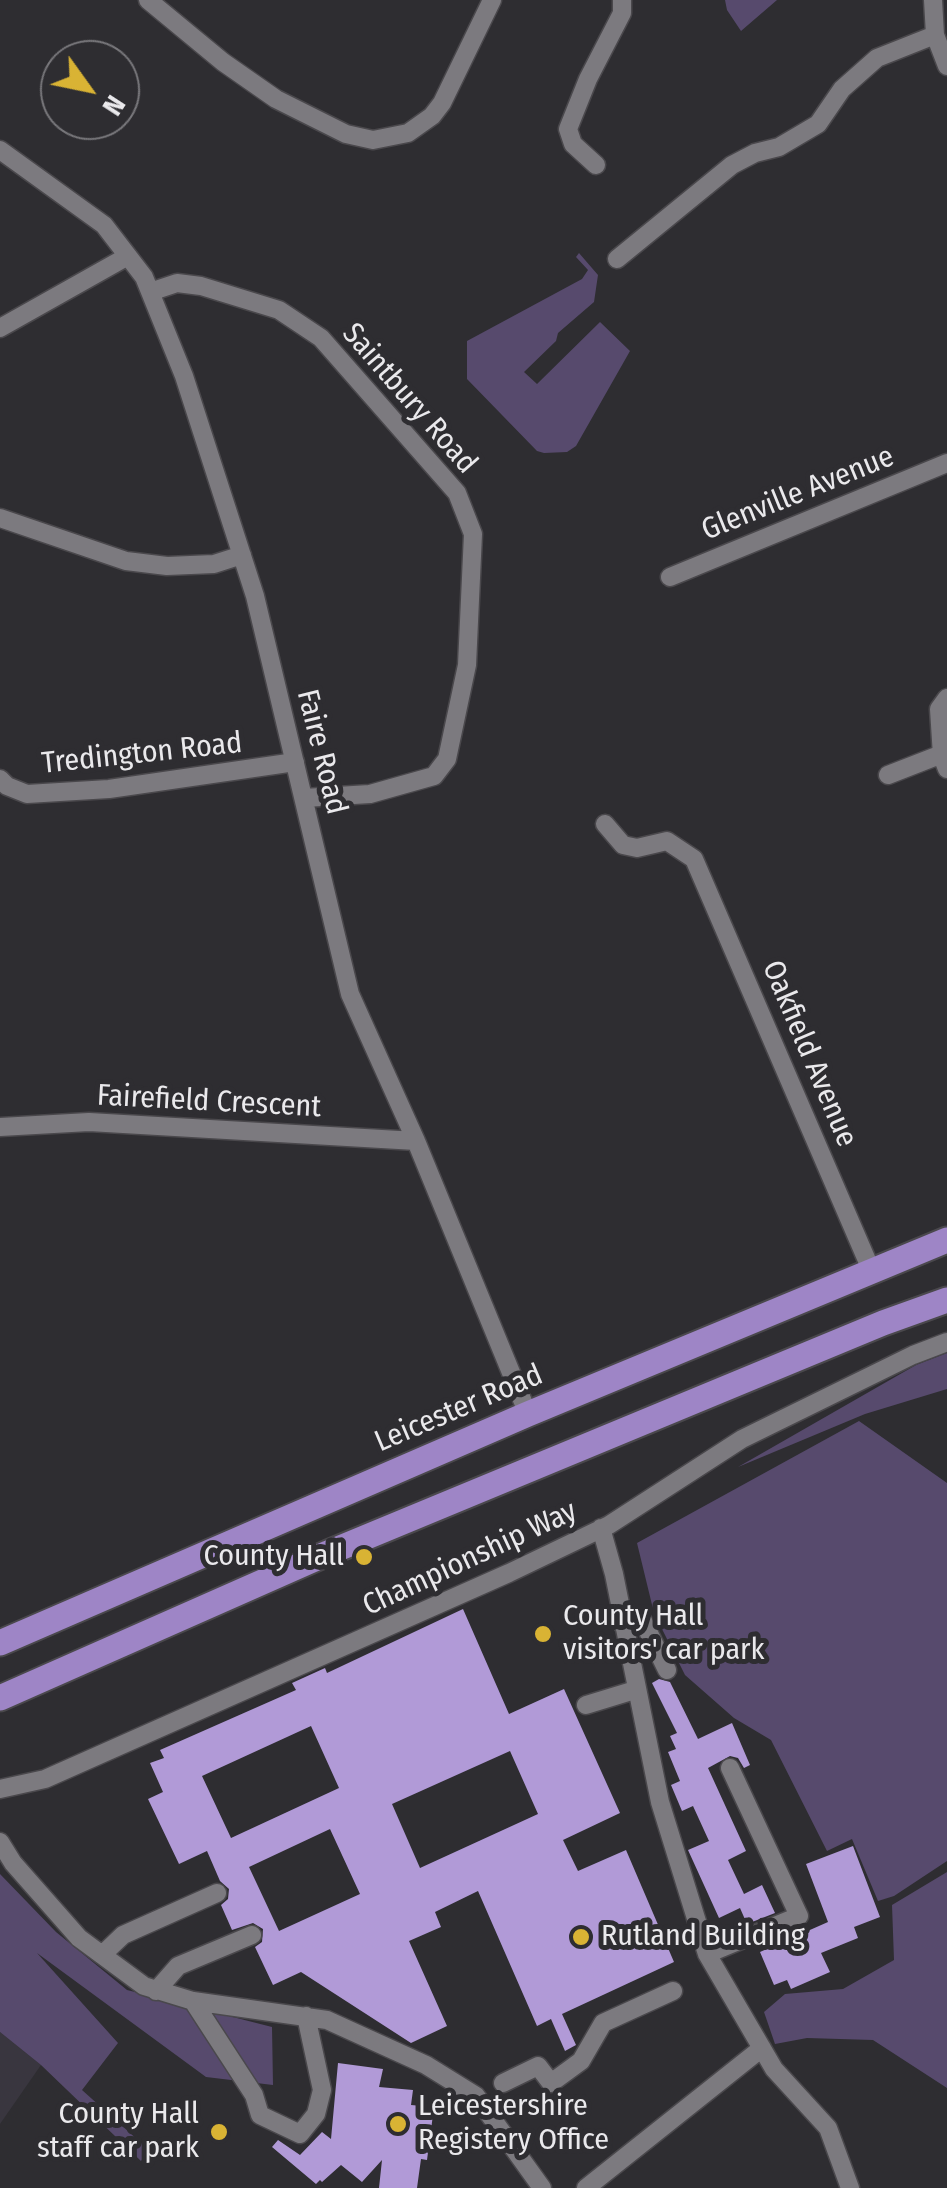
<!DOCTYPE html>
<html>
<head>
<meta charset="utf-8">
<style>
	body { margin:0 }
	#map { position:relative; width:947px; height:2188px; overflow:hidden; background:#2e2d31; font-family:"Fira Sans Condensed",sans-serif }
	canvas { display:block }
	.north { position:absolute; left:40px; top:40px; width:100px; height:100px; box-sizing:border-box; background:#2e2d31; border:2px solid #79787c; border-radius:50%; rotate:123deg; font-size:28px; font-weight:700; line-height:40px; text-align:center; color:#eae9ec }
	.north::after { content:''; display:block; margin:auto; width:35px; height:45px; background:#d9b334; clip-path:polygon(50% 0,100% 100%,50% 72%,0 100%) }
</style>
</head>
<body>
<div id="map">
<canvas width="947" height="2188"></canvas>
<div class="north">N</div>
</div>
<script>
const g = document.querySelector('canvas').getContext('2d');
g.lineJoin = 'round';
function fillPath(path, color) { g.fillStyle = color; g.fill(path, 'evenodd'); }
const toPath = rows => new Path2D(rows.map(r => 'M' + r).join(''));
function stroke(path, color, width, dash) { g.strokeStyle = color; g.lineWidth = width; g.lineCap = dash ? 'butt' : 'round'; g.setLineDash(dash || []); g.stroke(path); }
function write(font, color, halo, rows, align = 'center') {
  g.font = font + ' "Fira Sans Condensed",sans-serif'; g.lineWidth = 10; g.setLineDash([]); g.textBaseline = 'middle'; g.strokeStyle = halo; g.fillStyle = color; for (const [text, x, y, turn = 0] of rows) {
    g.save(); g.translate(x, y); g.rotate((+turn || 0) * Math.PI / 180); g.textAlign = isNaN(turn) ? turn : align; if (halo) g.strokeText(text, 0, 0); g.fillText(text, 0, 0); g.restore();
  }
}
fillPath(toPath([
	[0,2032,41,2065,0,2124]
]), '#39363f');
fillPath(toPath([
	[725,0,777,0,741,31,727,10],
	[579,253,598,275,594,302,558,333,556,341,524,372,537,384,600,322,630,351,576,446,567,452,544,453,537,451,467,379,467,341,582,279,588,270,576,257],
	[947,1353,947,1389,865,1414,738,1467,916,1365],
	[859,1421,947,1483,947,1861,894,1896,878,1901,852,1839,827,1851,771,1740,734,1718,685,1675,654,1613,637,1543],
	[947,1872,947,2088,873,2040,807,2038,775,2044,764,2012,785,1994,843,1989,894,1960,892,1905],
	[0,1874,56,1932,127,1990,272,2027,273,2085,206,2077,37,1953,118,2043,82,2090,149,2150,141,2161,41,2065,0,2032]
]), '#574a6d');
fillPath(toPath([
	[463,1609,509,1714,564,1689,620,1813,563,1840,578,1871,626,1850,674,1962,562,2014,576,2045,565,2051,551,2019,537,2026,478,1891,435,1912,441,1927,409,1941,447,2026,411,2043,301,1972,273,1985,255,1947,262,1942,263,1929,253,1923,232,1930,221,1905,228,1899,229,1889,220,1881,207,1851,179,1864,148,1799,163,1792,150,1763,164,1758,160,1750,296,1690,292,1683,325,1668,327,1673],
	[311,1726,339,1788,231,1838,202,1776],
	[510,1751,538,1814,420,1868,392,1804],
	[330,1829,360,1894,279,1931,249,1867],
	[659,1679,670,1682,698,1739,732,1723,750,1765,744,1768,738,1758,730,1756,708,1768,746,1851,728,1860,744,1894,762,1885,775,1913,747,1924,740,1908,719,1918,688,1850,709,1841,693,1806,682,1811,671,1785,680,1781,668,1752,676,1749,670,1736,677,1733,652,1683],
	[853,1846,880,1917,854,1927,858,1938,821,1953,830,1972,791,1989,787,1980,774,1985,760,1952,828,1922,806,1864],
	[338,2063,383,2069,379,2087,413,2090,411,2105,434,2107,427,2160,421,2159,417,2188,379,2188,382,2160,362,2182,341,2165,322,2182,320,2180,316,2184,272,2147,278,2140,300,2155,322,2132,331,2139]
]), '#b19ad7');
const minor = toPath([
	[148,0,223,62,276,99,346,134,373,140,408,133,432,116,442,103,492,0],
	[933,0,935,35,947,66],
	[0,150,104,225,144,277,184,376,255,596,350,994,416,1141,528,1414],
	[596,165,573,144,568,129,588,79,622,13,622,0],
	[617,259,732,165,755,153,779,147,818,124,842,89,877,58,935,35],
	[150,292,177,283,201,286,279,310,321,338,457,493,473,534,467,665,447,759,434,776,370,794,304,798],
	[0,328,128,256],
	[0,518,126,561,167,566,214,564,242,555],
	[670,577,947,463],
	[947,698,939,709,942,756,947,769],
	[888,775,942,754],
	[0,779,7,786,27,794,109,789,295,762],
	[605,824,623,845,637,848,667,841,694,859,872,1272],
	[0,1127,89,1122,416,1141],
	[601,1528,614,1574,660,1802,707,1954,774,2069,828,2128,850,2188],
	[623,1625,643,1621,667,1670],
	[586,1705,635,1690],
	[0,1789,45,1779,509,1573,609,1525,742,1439,913,1355,947,1342],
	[0,1842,13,1863,79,1938,144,1986,193,2001,327,2020,426,2065,476,2096,542,2188],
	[707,1954,799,1916,730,1768],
	[102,1955,123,1935,217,1893],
	[156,1991,178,1966,252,1935],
	[193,2001,254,2095,260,2115,300,2134,316,2114,322,2090,306,2016],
	[503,2083,538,2066,551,2083,581,2061,603,2023,673,1991],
	[586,2188,762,2048]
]);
const highway = toPath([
	[0,1643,528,1414,947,1240],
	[0,1698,328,1553,883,1323,947,1300]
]);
stroke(minor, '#4a484c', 21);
stroke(highway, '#4a484c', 29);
stroke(minor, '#7c7a7f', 18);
stroke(highway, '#9e85c6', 25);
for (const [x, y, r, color] of [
	[364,1557,10,"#d9b334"],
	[543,1634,10,"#d9b334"],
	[581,1937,10,"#d9b334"],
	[398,2124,10,"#d9b334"],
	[219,2132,10,"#d9b334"]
]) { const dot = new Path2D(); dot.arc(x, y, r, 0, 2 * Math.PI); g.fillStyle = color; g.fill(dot); stroke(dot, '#2e2d31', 4); }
write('30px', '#eae9ec', '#2e2d31', [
	["Saintbury Road",409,399,49],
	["Glenville Avenue",798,494,-22],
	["Faire Road",321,752,76],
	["Tredington Road",142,754,-6],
	["Oakfield Avenue",809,1054,67],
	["Fairefield Crescent",209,1102,3],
	["Leicester Road",459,1409,-23],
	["Championship Way",470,1559,-25]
]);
write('30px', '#eae9ec', '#2e2d31', [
	["County Hall",344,1557,"right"],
	["County Hall",563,1617],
	["visitors' car park",563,1651],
	["Rutland Building",601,1937],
	["Leicestershire",418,2107],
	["Registery Office",418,2141],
	["County Hall",199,2115,"right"],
	["staff car park",199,2149,"right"]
], 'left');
</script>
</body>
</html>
